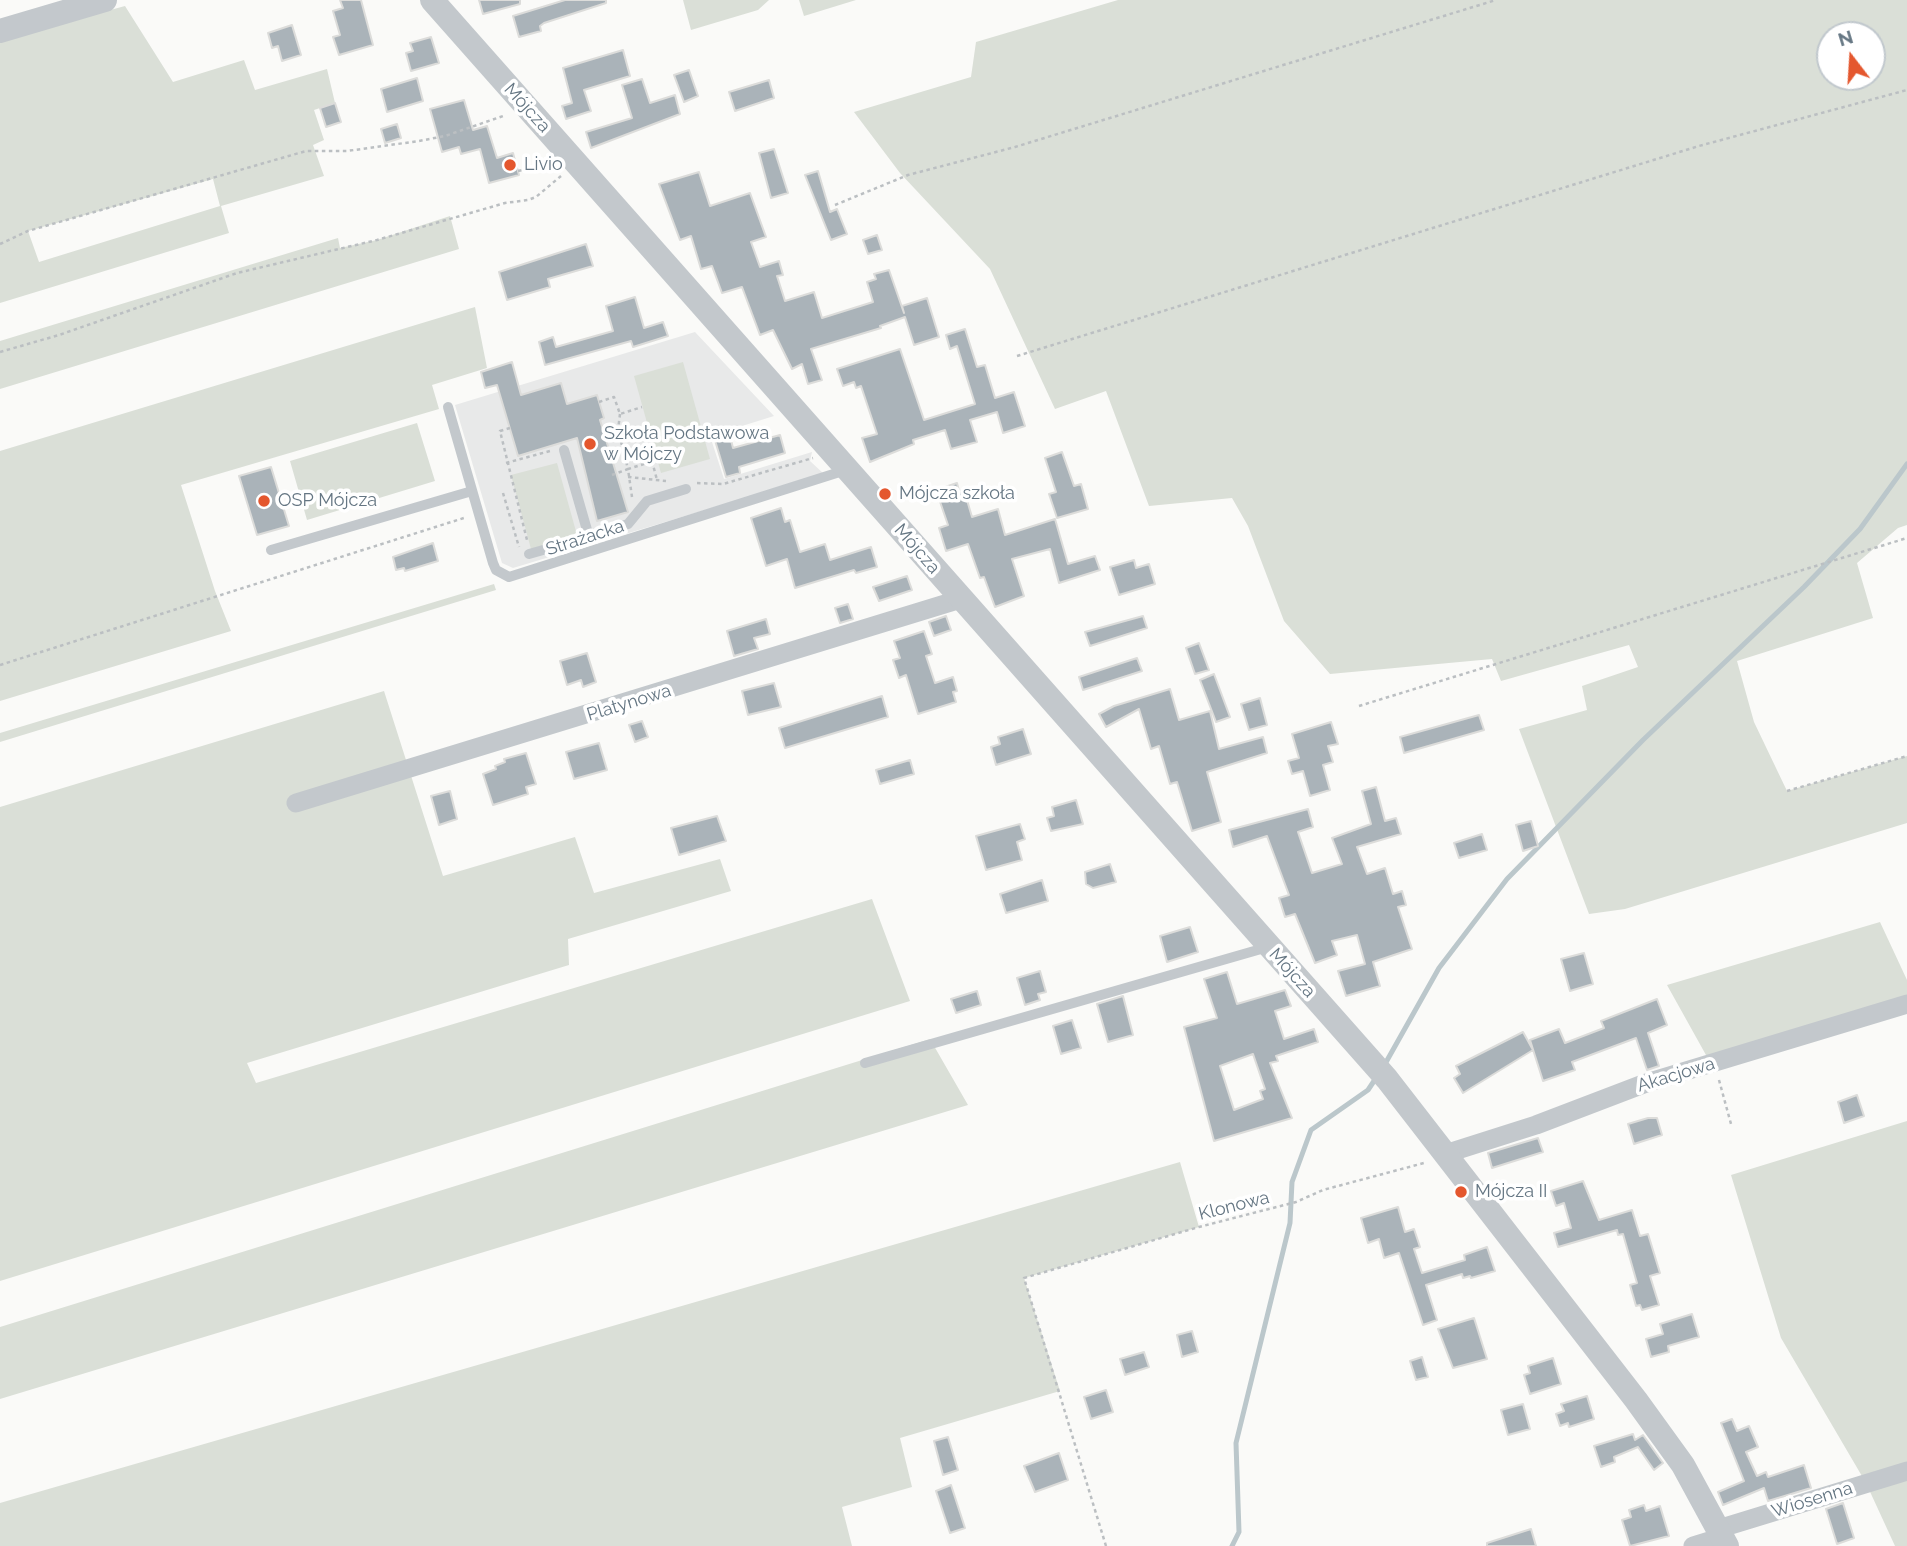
<!DOCTYPE html>
<html>
<head>
<meta charset="utf-8">
<style>
	body { margin:0 }
	#map { position:relative; width:1907px; height:1546px; overflow:hidden; background:#fafaf8; font-family:Raleway,sans-serif }
	canvas { display:block }
	.north { position:absolute; left:1816px; top:21px; width:70px; height:70px; box-sizing:border-box; background:#fff; border:2px solid #c1c8cd; border-radius:50%; rotate:343deg; font-size:19px; font-weight:700; line-height:28px; text-align:center; color:#657683 }
	.north::after { content:''; display:block; margin:auto; width:24px; height:32px; background:#e4572e; clip-path:polygon(50% 0,100% 100%,50% 72%,0 100%) }
</style>
</head>
<body>
<div id="map">
<canvas width="1907" height="1546"></canvas>
<div class="north">N</div>
</div>
<script>
const g = document.querySelector('canvas').getContext('2d');
g.lineJoin = 'round';
function fillPath(path, color) { g.fillStyle = color; g.fill(path, 'evenodd'); }
const toPath = rows => new Path2D(rows.map(r => 'M' + r).join(''));
function stroke(path, color, width, dash) { g.strokeStyle = color; g.lineWidth = width; g.lineCap = dash ? 'butt' : 'round'; g.setLineDash(dash || []); g.stroke(path); }
function write(font, color, halo, rows, align = 'center') {
  g.font = font + ' Raleway,sans-serif'; g.lineWidth = 7; g.setLineDash([]); g.textBaseline = 'middle'; g.strokeStyle = halo; g.fillStyle = color; for (const [text, x, y, turn = 0] of rows) {
    g.save(); g.translate(x, y); g.rotate((+turn || 0) * Math.PI / 180); g.textAlign = isNaN(turn) ? turn : align; if (halo) g.strokeText(text, 0, 0); g.fillText(text, 0, 0); g.restore();
  }
}
fillPath(toPath([
	[695,332,774,416,710,436,724,479,812,452,810,461,824,474,513,568,502,563,455,405]
]), '#e8e9e9');
fillPath(toPath([
	[683,0,769,0,758,10,691,30],
	[799,0,856,0,804,16],
	[1118,0,1907,0,1907,525,1898,528,1857,563,1873,618,1737,661,1754,722,1787,791,1907,756,1907,823,1625,909,1589,914,1519,729,1587,710,1582,686,1638,667,1629,645,1501,681,1492,659,1330,674,1284,621,1248,526,1232,498,1149,506,1106,391,1055,409,990,269,900,173,854,112,971,77,976,42],
	[1830,35,1872,35,1872,77,1830,77],
	[125,6,173,82,244,60,255,90,327,69,335,103,314,110,324,140,313,145,324,176,221,206,229,233,0,303,0,40],
	[213,179,220,206,39,262,28,231],
	[450,216,459,249,0,389,0,341,338,238,340,248,377,240],
	[475,307,487,368,432,385,439,409,181,485,215,591,231,631,0,701,0,451],
	[683,362,710,459,661,473,634,376],
	[417,423,435,481,307,520,290,461],
	[557,463,577,535,531,549,511,475],
	[494,584,496,590,0,742,0,733],
	[384,691,443,876,575,837,594,893,720,859,731,891,568,939,569,965,247,1063,256,1083,872,899,910,1001,0,1281,0,807],
	[1880,922,1907,980,1907,1004,1711,1064,1667,985],
	[930,1039,968,1105,0,1399,0,1327],
	[1907,1121,1907,1546,1895,1546,1866,1483,1781,1338,1731,1175],
	[1180,1162,1199,1227,1024,1278,1060,1391,900,1438,912,1487,842,1507,852,1546,0,1546,0,1503]
]), '#dadfd7');
stroke(toPath([
	[1385,1064,1439,968,1507,879,1643,740,1804,587,1860,529,1907,464],
	[1232,1546,1239,1532,1236,1443,1290,1223,1292,1182,1311,1130,1368,1090,1376,1078]
]), '#bbc7cb', 5);
const building = toPath([
	[340,0,361,0,373,45,339,55,333,37,340,35,333,11,343,8,340,0],
	[479,0,520,0,520,4,483,14,479,0],
	[565,0,606,0,606,3,544,23,540,26,541,31,519,37,513,16,565,0],
	[292,25,301,55,282,61,278,46,272,48,268,33,292,25],
	[431,37,439,63,411,71,406,53,413,51,410,43,431,37],
	[623,50,630,76,584,90,591,111,566,119,562,106,572,103,563,68,623,50],
	[689,70,698,96,684,102,674,75,689,70],
	[417,78,423,101,387,112,381,89,417,78],
	[642,79,650,103,675,95,680,114,591,148,586,132,632,118,622,85,642,79],
	[769,80,774,98,735,111,729,92,769,80],
	[464,100,473,130,487,126,497,158,513,153,519,175,489,183,480,149,461,154,459,147,442,152,430,109,464,100],
	[335,103,341,122,326,127,320,108,335,103],
	[397,124,401,138,385,143,381,129,397,124],
	[774,149,788,193,771,198,759,153,774,149],
	[818,171,830,212,837,209,847,234,831,240,805,175,818,171],
	[699,172,710,206,750,193,766,237,751,242,760,267,779,261,783,275,777,276,785,301,814,292,822,318,873,302,867,282,876,279,874,274,889,270,904,313,902,306,927,298,939,337,914,345,905,317,880,326,881,328,811,349,822,380,808,384,802,364,792,369,773,330,760,335,742,287,722,293,712,266,701,269,691,236,680,240,659,184,699,172],
	[877,235,882,250,868,254,863,240,877,235],
	[586,244,593,266,548,279,550,287,507,300,499,272,586,244],
	[635,297,644,328,663,322,668,336,633,347,631,341,545,365,539,342,553,337,556,347,613,331,606,306,635,297],
	[965,329,977,367,985,365,995,398,1014,392,1025,426,1003,433,997,412,970,420,977,442,951,449,945,430,913,440,914,444,870,462,862,438,877,434,861,386,856,388,854,382,843,386,837,369,900,349,924,420,975,404,957,346,950,349,946,335,965,329],
	[512,362,521,395,561,383,567,404,597,395,604,418,600,420,628,512,597,521,577,438,518,456,497,385,485,388,481,372,512,362],
	[729,432,733,448,780,435,785,453,739,467,740,473,726,477,714,437,729,432],
	[1062,452,1074,486,1081,484,1088,509,1057,518,1049,494,1056,492,1045,458,1062,452],
	[271,467,289,526,257,535,239,476,271,467],
	[957,483,959,491,964,490,972,517,998,509,1005,535,1055,519,1068,564,1095,556,1100,570,1059,583,1050,549,1012,559,1024,596,995,607,984,577,980,578,968,544,946,551,939,528,948,525,936,490,957,483],
	[781,508,785,522,790,520,800,552,825,544,830,560,871,547,877,567,856,573,854,570,795,588,787,559,766,566,751,518,781,508],
	[433,543,438,561,405,571,404,568,396,570,393,557,433,543],
	[1134,560,1136,568,1149,564,1155,584,1119,595,1110,567,1134,560],
	[907,576,912,590,879,601,873,587,907,576],
	[848,604,853,619,840,623,835,608,848,604],
	[946,616,951,630,934,636,929,622,946,616],
	[1143,616,1147,628,1090,646,1085,632,1143,616],
	[766,619,770,634,754,638,758,649,734,656,727,631,766,619],
	[924,631,932,654,926,656,935,683,953,677,957,691,953,692,956,702,918,714,906,675,899,678,893,660,900,658,894,641,924,631],
	[1199,643,1209,670,1195,674,1186,648,1199,643],
	[587,653,596,682,583,687,581,680,567,685,560,661,587,653],
	[1137,658,1142,671,1083,690,1079,677,1137,658],
	[1214,674,1230,717,1216,722,1200,680,1214,674],
	[774,683,781,707,748,715,742,691,774,683],
	[1170,689,1179,720,1210,711,1219,749,1263,737,1267,753,1207,772,1221,822,1192,831,1177,782,1170,784,1159,746,1151,749,1139,709,1106,727,1099,714,1114,706,1170,689],
	[882,696,888,717,785,748,779,728,882,696],
	[1260,698,1267,725,1249,730,1241,704,1260,698],
	[1479,715,1484,730,1404,753,1400,737,1479,715],
	[642,721,648,737,635,742,629,725,642,721],
	[1331,722,1338,744,1328,746,1333,762,1323,765,1330,790,1310,796,1303,771,1292,774,1288,761,1299,758,1292,734,1331,722],
	[1023,729,1031,754,996,765,991,747,1000,744,998,737,1023,729],
	[599,743,607,770,574,779,566,752,599,743],
	[526,753,536,784,526,787,528,794,493,805,483,774,496,769,495,766,505,762,504,759,526,753],
	[910,760,914,774,880,784,876,770,910,760],
	[1376,787,1385,821,1396,818,1401,834,1357,847,1367,874,1385,868,1393,894,1402,891,1406,905,1398,907,1412,949,1373,962,1380,986,1346,996,1338,971,1365,964,1357,935,1332,941,1337,955,1315,963,1295,914,1285,917,1279,898,1289,895,1267,836,1233,847,1229,830,1308,809,1313,827,1298,832,1312,873,1342,864,1332,838,1371,824,1362,791,1376,787],
	[450,791,457,819,439,825,431,796,450,791],
	[1076,800,1083,824,1051,831,1047,818,1054,816,1052,807,1076,800],
	[717,816,726,841,679,855,671,828,717,816],
	[1531,821,1538,846,1523,851,1516,825,1531,821],
	[1020,824,1025,839,1017,842,1022,860,986,870,976,836,1020,824],
	[1482,834,1487,850,1459,858,1454,843,1482,834],
	[1110,864,1116,882,1093,888,1086,884,1085,872,1110,864],
	[1042,880,1048,901,1006,913,1000,894,1042,880],
	[1190,927,1198,952,1167,962,1160,936,1190,927],
	[1584,953,1593,984,1570,991,1561,959,1584,953],
	[1040,971,1046,992,1038,994,1040,1000,1025,1005,1017,978,1040,971],
	[1227,972,1237,1004,1285,990,1291,1006,1275,1011,1284,1039,1314,1029,1318,1042,1276,1056,1278,1061,1270,1063,1292,1118,1214,1141,1184,1027,1217,1018,1204,979,1227,972],
	[1253,1054,1265,1089,1260,1091,1263,1099,1234,1110,1220,1066,1253,1054],
	[977,991,981,1005,956,1013,951,999,977,991],
	[1123,996,1133,1035,1108,1042,1097,1004,1123,996],
	[1657,999,1667,1025,1648,1033,1659,1066,1647,1070,1636,1038,1572,1062,1575,1070,1543,1081,1530,1040,1559,1029,1565,1043,1604,1028,1601,1021,1657,999],
	[1072,1020,1081,1048,1061,1054,1053,1026,1072,1020],
	[1523,1032,1533,1050,1463,1093,1454,1078,1460,1074,1456,1066,1523,1032],
	[1857,1095,1864,1116,1844,1123,1838,1102,1857,1095],
	[1648,1118,1657,1118,1662,1135,1634,1144,1628,1124,1648,1118],
	[1538,1138,1543,1152,1492,1168,1488,1153,1538,1138],
	[1583,1181,1599,1220,1632,1210,1640,1236,1648,1234,1660,1273,1650,1276,1659,1305,1642,1310,1640,1305,1636,1306,1630,1285,1637,1283,1623,1234,1618,1235,1617,1230,1558,1247,1554,1233,1571,1228,1564,1203,1556,1206,1551,1191,1583,1181],
	[1398,1207,1405,1232,1414,1229,1420,1247,1414,1249,1422,1273,1465,1260,1464,1255,1487,1247,1495,1271,1471,1278,1470,1276,1463,1278,1462,1274,1426,1285,1437,1320,1423,1325,1399,1253,1384,1258,1379,1239,1368,1243,1361,1218,1398,1207],
	[1692,1314,1699,1337,1668,1346,1669,1352,1651,1357,1646,1339,1663,1334,1660,1324,1692,1314],
	[1474,1318,1487,1359,1453,1368,1438,1329,1474,1318],
	[1192,1331,1198,1352,1182,1357,1177,1335,1192,1331],
	[1144,1352,1149,1367,1125,1375,1120,1359,1144,1352],
	[1422,1357,1428,1377,1416,1380,1410,1361,1422,1357],
	[1553,1358,1561,1384,1530,1394,1524,1375,1530,1373,1528,1366,1553,1358],
	[1106,1390,1113,1412,1091,1419,1084,1397,1106,1390],
	[1587,1396,1594,1419,1569,1427,1568,1423,1560,1426,1556,1414,1564,1411,1561,1404,1587,1396],
	[1523,1404,1530,1429,1508,1435,1501,1410,1523,1404],
	[1732,1419,1737,1431,1749,1426,1758,1447,1746,1452,1757,1476,1766,1472,1768,1477,1804,1465,1811,1488,1768,1501,1764,1488,1723,1505,1718,1492,1744,1481,1721,1423,1732,1419],
	[1633,1434,1635,1440,1643,1435,1663,1463,1654,1470,1638,1447,1614,1457,1615,1462,1601,1467,1594,1446,1633,1434],
	[948,1437,958,1470,943,1475,934,1441,948,1437],
	[1059,1453,1068,1480,1035,1492,1024,1466,1059,1453],
	[951,1485,965,1528,950,1533,936,1491,951,1485],
	[1843,1503,1854,1538,1837,1544,1826,1509,1843,1503],
	[1644,1505,1646,1511,1660,1506,1669,1536,1630,1546,1622,1520,1631,1517,1629,1510,1644,1505],
	[1531,1529,1536,1546,1487,1546,1487,1543,1531,1529]
]);
fillPath(building, '#aab3b9');
stroke(building, '#dcdcda', 2);
stroke(toPath([
	[518,171,551,164],
	[835,205,908,175,1015,147,1496,0],
	[0,244,28,231,306,151,347,151,419,141,445,136,506,115],
	[0,352,59,335,237,273,377,240,505,203,528,200,536,197,561,176],
	[1017,356,1699,146,1907,90],
	[599,402,614,397,620,414,642,407],
	[620,414,618,430,628,469,657,460],
	[510,428,500,431,527,540],
	[652,461,657,480],
	[506,463,550,451],
	[612,475,628,469,632,497],
	[628,477,666,481],
	[697,483,723,484,813,458],
	[503,493,519,547],
	[0,665,467,517],
	[1359,706,1907,538],
	[1787,791,1907,756],
	[1719,1080,1731,1124],
	[1106,1546,1024,1278,1199,1227,1296,1202,1323,1190,1424,1163]
]), '#bbbfc2', 2.5, [3.5, 3.5]);
stroke(toPath([
	[448,407,493,563,496,570,509,577,846,470],
	[589,537,628,524,647,501,686,489],
	[271,550,472,491],
	[529,554,589,537,564,450],
	[865,1063,1268,947]
]), '#c3c8cc', 10);
stroke(toPath([
	[296,803,961,599],
	[1448,1153,1536,1125,1646,1083,1907,1004],
	[1718,1529,1907,1471],
	[1693,1546,1722,1537]
]), '#c3c8cc', 19);
stroke(toPath([
	[432,0,1387,1079,1636,1400,1683,1465,1727,1546],
	[0,31,105,0]
]), '#c3c8cc', 24);
for (const [x, y, r, color] of [
	[510,165,7,"#e4572e"],
	[590,444,7,"#e4572e"],
	[885,494,7,"#e4572e"],
	[264,501,7,"#e4572e"],
	[1461,1192,7,"#e4572e"]
]) { const dot = new Path2D(); dot.arc(x, y, r, 0, 2 * Math.PI); g.fillStyle = color; g.fill(dot); stroke(dot, '#fff', 2.5); }
write('18px', '#657683', '#fff', [
	["Mójcza",527,108,48],
	["Strażacka",585,538,-18],
	["Mójcza",917,549,49],
	["Platynowa",629,703,-17],
	["Mójcza",1292,973,48],
	["Akacjowa",1676,1075,-17],
	["Klonowa",1234,1206,-14],
	["Wiosenna",1812,1500,-17]
]);
write('18px', '#657683', '#fff', [
	["Livio",524,165],
	["Szkoła Podstawowa",604,434],
	["w Mójczy",604,455],
	["Mójcza szkoła",899,494],
	["OSP Mójcza",278,501],
	["Mójcza II",1475,1192]
], 'left');
</script>
</body>
</html>
